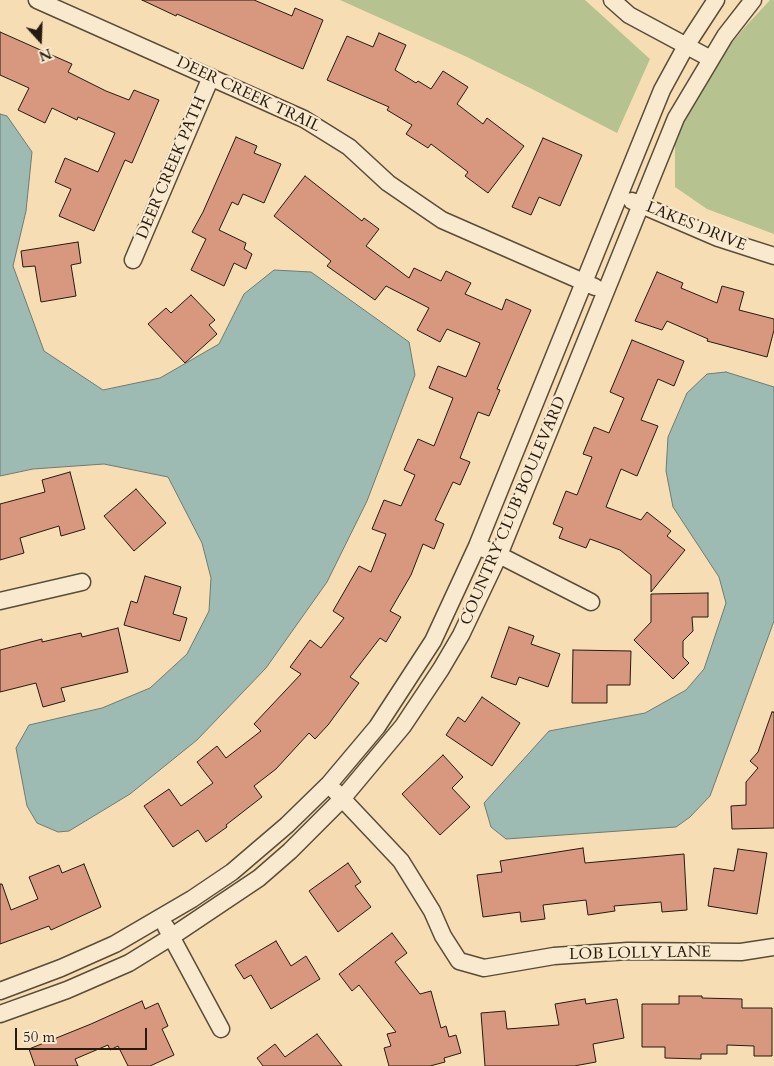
<!DOCTYPE html>
<html>
<head>
<meta charset="utf-8">
<style>
	body { margin:0 }
	#map { position:relative; width:774px; height:1066px; overflow:hidden; background:#f6ddb4; font-family:Cardo,serif }
	canvas { display:block }
	.north { position:absolute; left:15px; top:15px; width:50px; height:50px; -webkit-text-stroke:4px #f9e9ce; paint-order:stroke; rotate:160deg; font-size:14px; font-weight:700; line-height:20px; text-align:center; color:#251b0f }
	.north::after { content:''; display:block; margin:auto; width:18px; height:22px; background:#251b0f; clip-path:polygon(50% 0,100% 100%,50% 72%,0 100%) }
	.scale { position:absolute; left:15px; top:1028px; width:132px; height:22px; box-sizing:border-box; border:2px solid #251b0f; border-top:0; padding-left:6px; font-size:15px; line-height:18px; white-space:nowrap; color:#251b0f; -webkit-text-stroke:4px #f9e9ce; paint-order:stroke }
</style>
</head>
<body>
<div id="map">
<canvas width="774" height="1066"></canvas>
<div class="north">N</div>
<div class="scale">50 m</div>
</div>
<script>
const g = document.querySelector('canvas').getContext('2d');
g.lineJoin = 'round';
function fillPath(path, color) { g.fillStyle = color; g.fill(path, 'evenodd'); }
const toPath = rows => new Path2D(rows.map(r => 'M' + r).join(''));
function stroke(path, color, width, dash) { g.strokeStyle = color; g.lineWidth = width; g.lineCap = dash ? 'butt' : 'round'; g.setLineDash(dash || []); g.stroke(path); }
function write(font, color, halo, rows, align = 'center') {
  g.font = font + ' Cardo,serif'; g.lineWidth = 4.5; g.setLineDash([]); g.textBaseline = 'middle'; g.strokeStyle = halo; g.fillStyle = color; for (const [text, x, y, turn = 0] of rows) {
    g.save(); g.translate(x, y); g.rotate((+turn || 0) * Math.PI / 180); g.textAlign = isNaN(turn) ? turn : align; if (halo) g.strokeText(text, 0, 0); g.fillText(text, 0, 0); g.restore();
  }
}
fillPath(toPath([
	[340,0,585,0,650,59,617,133,532,89,467,57],
	[770,0,774,0,774,234,707,209,675,187,675,137,702,78,745,27]
]), '#b7c291');
const water = toPath([
	[0,114,7,116,32,152,26,211,13,266,44,351,103,390,160,378,219,344,244,294,274,270,311,272,409,342,415,375,367,501,327,582,266,668,197,740,130,794,69,831,58,832,37,823,27,806,16,748,29,725,102,708,150,688,187,654,209,611,211,578,202,543,168,477,104,464,33,469,0,476,0,114],
	[726,372,774,387,774,621,710,796,690,817,676,827,506,839,491,827,484,803,549,731,645,713,686,690,704,669,726,603,719,577,673,507,666,471,668,437,687,393,707,374,726,372]
]);
fillPath(water, '#9ebbb3');
stroke(water, '#6e7b71', 1);
const building = toPath([
	[142,0,254,0,292,16,295,8,323,20,303,69,177,14,176,16,142,0],
	[0,32,72,64,68,72,106,91,129,100,134,90,159,100,132,163,125,160,94,231,59,216,71,189,55,182,65,158,98,172,115,133,78,117,77,120,52,108,45,123,18,110,29,88,0,75,0,32],
	[379,33,406,45,395,70,416,83,418,81,431,89,443,71,468,87,457,104,483,124,487,118,524,146,488,193,465,176,468,172,431,144,428,148,406,134,412,125,387,110,389,107,327,80,347,36,373,47,379,33],
	[236,137,257,146,254,153,281,164,264,203,243,194,238,205,232,202,219,230,246,243,244,249,252,254,246,269,234,263,224,286,191,270,206,239,192,232,203,212,236,137],
	[543,138,582,155,560,206,539,197,531,215,512,207,543,138],
	[305,176,362,221,364,218,379,229,366,246,409,278,414,268,441,281,446,271,471,283,465,294,502,310,506,299,531,310,497,389,500,390,489,416,478,412,460,458,470,462,460,485,453,482,435,520,444,524,434,549,423,544,411,575,390,611,401,617,386,642,380,638,350,677,359,683,328,725,315,739,309,733,276,769,254,786,262,797,226,825,227,827,206,842,198,830,173,847,144,806,169,789,181,806,213,783,197,762,217,746,226,758,261,731,254,724,301,674,290,667,310,640,321,648,344,618,333,611,359,566,371,572,386,534,372,529,384,500,401,506,415,475,404,470,418,439,434,446,453,398,429,388,438,366,466,377,480,343,447,329,440,342,417,330,429,308,386,286,375,300,327,266,331,261,274,216,305,176],
	[78,242,81,263,71,265,76,296,41,302,35,266,23,267,21,251,78,242],
	[657,272,683,283,681,288,717,303,722,286,744,292,739,310,774,319,774,330,767,357,707,341,708,339,667,321,662,330,635,321,657,272],
	[191,295,215,320,209,325,217,334,185,363,148,324,166,308,171,313,191,295],
	[632,340,684,361,674,386,658,379,641,420,658,426,637,476,621,469,606,507,641,520,647,512,671,531,667,536,685,550,651,592,651,575,620,550,590,539,586,548,559,538,563,528,553,524,566,491,577,495,592,457,583,454,594,427,609,433,624,398,610,392,632,340],
	[70,472,85,529,61,536,59,526,20,538,24,553,0,560,0,504,45,492,42,480,70,472],
	[136,489,166,523,134,551,104,516,136,489],
	[145,576,181,587,173,614,187,618,180,641,124,625,131,601,137,603,145,576],
	[708,593,708,617,692,617,693,631,683,641,683,657,689,663,673,679,634,640,651,622,651,594,708,593],
	[509,627,534,636,531,644,560,654,548,687,519,677,516,685,491,677,509,627],
	[118,628,128,672,61,688,65,701,43,707,36,683,0,692,0,650,42,639,42,642,81,633,82,637,118,628],
	[573,650,631,651,630,685,607,685,607,703,572,703,573,650],
	[482,697,520,723,492,766,446,735,458,717,465,722,482,697],
	[772,712,774,712,774,828,732,829,731,806,746,805,746,782,758,768,750,761,758,752,772,712],
	[443,755,463,777,452,788,470,807,440,835,402,794,443,755],
	[583,848,585,863,684,854,687,910,662,912,661,902,614,906,615,911,588,915,586,900,543,905,545,919,521,922,520,912,483,917,477,875,502,872,500,861,583,848],
	[738,849,767,853,757,914,708,906,714,868,734,871,738,849],
	[348,863,361,882,355,886,371,907,338,932,309,891,348,863],
	[84,864,101,907,51,930,49,926,0,944,0,884,2,884,11,910,38,899,29,877,59,865,62,873,84,864],
	[392,933,407,953,395,962,420,994,431,991,441,1028,446,1026,449,1037,456,1035,461,1053,444,1058,445,1062,430,1066,389,1066,384,1048,391,1046,387,1034,396,1032,359,985,352,991,339,974,392,933],
	[276,941,291,966,306,956,320,979,271,1009,251,975,244,979,235,965,276,941],
	[679,996,702,996,702,998,742,999,742,1008,772,1008,772,1056,754,1056,754,1046,727,1045,727,1054,701,1054,701,1059,665,1058,665,1047,642,1047,642,1004,679,1004,679,996],
	[585,999,586,1004,617,999,624,1038,593,1044,596,1062,574,1066,485,1066,481,1013,505,1011,507,1029,559,1025,555,1004,585,999],
	[142,1001,145,1009,158,1003,168,1026,162,1029,174,1055,150,1066,128,1066,118,1046,110,1050,108,1045,75,1059,78,1066,35,1066,29,1049,91,1024,142,1001],
	[317,1034,342,1066,263,1066,257,1058,275,1044,285,1057,317,1034]
]);
fillPath(building, '#d8977f');
stroke(building, '#251b0f', 1);
const street = toPath([
	[37,0,304,119,349,147,388,183,442,220,595,287],
	[612,0,629,15,711,59],
	[632,201,718,238,774,256],
	[133,260,211,77],
	[477,546,499,555,591,602],
	[0,601,82,582],
	[335,791,401,861,432,911,443,936,459,961,484,968,554,956,628,951,741,952,774,947],
	[166,927,221,1029],
	[0,991,61,968,115,944,192,899,232,872,287,825,329,784,377,727,433,641,477,546,662,90,686,46,716,0],
	[0,1014,67,990,129,963,171,937,259,878,290,851,342,799,403,726,441,669,461,635,499,555,676,118,725,36,753,0]
]);
stroke(street, '#594c38', 19);
stroke(street, '#f9e9ce', 16);
write('16px', '#251b0f', '#f9e9ce', [
	["DEER CREEK TRAIL",248,95,25],
	["DEER CREEK PATH",172,168,-67],
	["LAKES DRIVE",696,227,22],
	["COUNTRY CLUB BOULEVARD",514,511,-67],
	["LOB LOLLY LANE",640,954,-1]
]);
</script>
</body>
</html>
